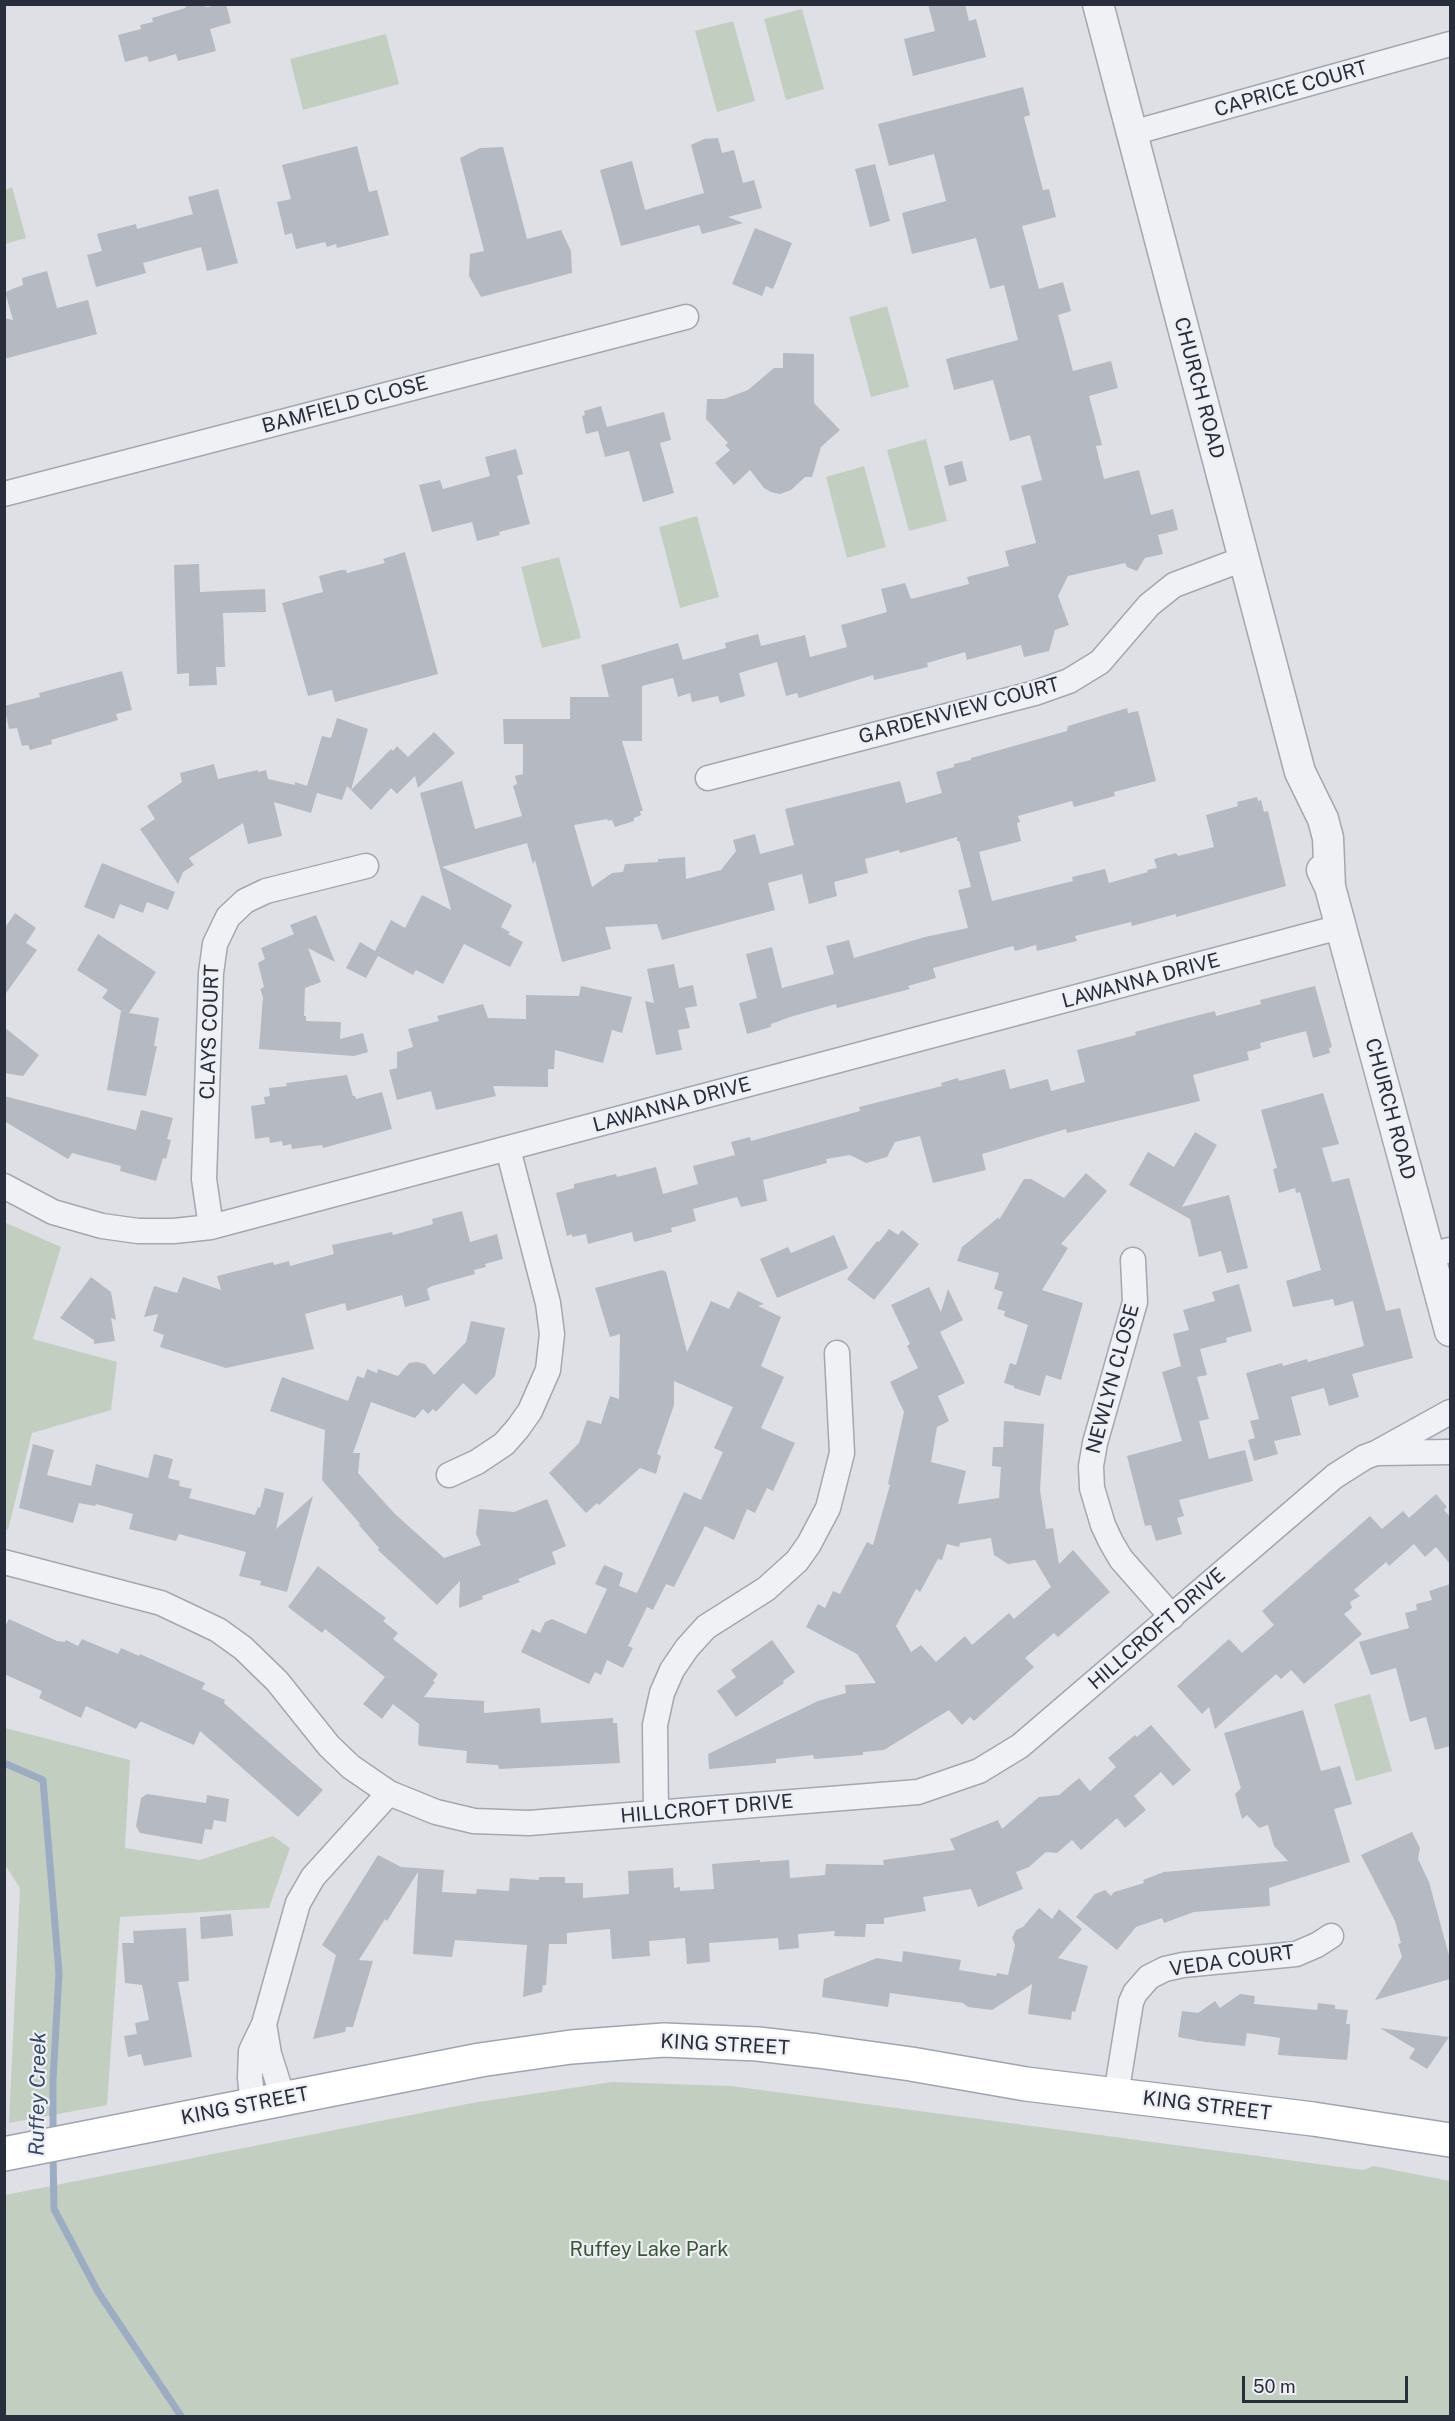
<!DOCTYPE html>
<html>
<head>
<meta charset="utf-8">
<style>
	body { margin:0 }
	#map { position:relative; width:1455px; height:2421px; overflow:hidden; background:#dee0e6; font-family:"Public Sans",sans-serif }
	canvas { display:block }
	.frame { position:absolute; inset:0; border:6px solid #282e3b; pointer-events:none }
	.scale { position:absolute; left:1242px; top:2376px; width:166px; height:27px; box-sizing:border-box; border:3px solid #282e3b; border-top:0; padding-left:8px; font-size:18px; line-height:21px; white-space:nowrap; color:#282e3b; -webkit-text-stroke:4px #edeff4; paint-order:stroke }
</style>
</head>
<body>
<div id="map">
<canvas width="1455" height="2421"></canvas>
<div class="frame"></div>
<div class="scale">50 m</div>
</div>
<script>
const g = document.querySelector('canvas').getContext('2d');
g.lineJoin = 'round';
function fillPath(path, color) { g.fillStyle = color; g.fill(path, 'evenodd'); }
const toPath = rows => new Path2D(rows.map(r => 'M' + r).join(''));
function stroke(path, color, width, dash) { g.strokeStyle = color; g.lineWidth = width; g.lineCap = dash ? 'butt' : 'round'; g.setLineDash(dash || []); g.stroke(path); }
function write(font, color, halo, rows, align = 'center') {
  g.font = font + ' "Public Sans",sans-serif'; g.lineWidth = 4.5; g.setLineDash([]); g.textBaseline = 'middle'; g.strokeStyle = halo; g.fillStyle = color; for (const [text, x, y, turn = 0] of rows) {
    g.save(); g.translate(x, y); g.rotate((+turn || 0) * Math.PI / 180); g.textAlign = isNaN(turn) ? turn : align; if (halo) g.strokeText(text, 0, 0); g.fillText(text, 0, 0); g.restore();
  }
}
fillPath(toPath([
	[802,9,824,89,786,100,764,19],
	[733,21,755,101,717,112,695,31],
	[386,34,399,84,303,110,290,59],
	[12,187,26,238,5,244,5,190],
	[887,306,909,387,871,397,849,317],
	[926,439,947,521,909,531,887,450],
	[864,466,886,547,847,558,826,477],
	[697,516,719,597,680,608,659,527],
	[559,557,581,638,542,648,521,567],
	[6,1223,61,1247,33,1339,117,1362,111,1410,32,1433,8,1530,4,1529],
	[1370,1694,1392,1771,1356,1781,1334,1704],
	[5,1728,130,1760,125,1848,200,1860,273,1836,290,1848,269,1908,120,1917,107,2105,9,2123,20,1888,5,1865],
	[612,2082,731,2086,1363,2170,1374,2166,1450,2181,1450,2416,5,2416,5,2195,472,2103]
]), '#c2cfc0');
stroke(toPath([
	[4,1763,43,1780,59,1973,53,2080,53,2135],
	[53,2152,54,2209,98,2292,181,2416]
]), '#9bacc3', 7);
fillPath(toPath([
	[187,4,201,4,206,7,226,4,231,23,210,29,216,51,178,61,176,54,149,62,147,56,125,62,118,35,141,29,140,25,153,22,152,18,185,8],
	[928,4,965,4,969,21,976,19,986,57,913,76,904,39,935,31],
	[1023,87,1030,115,1024,117,1043,190,1049,189,1056,217,1022,226,1039,289,1063,282,1071,311,1058,315,1073,371,1111,361,1118,388,1089,396,1102,445,1096,446,1104,479,1139,470,1151,515,1173,509,1178,530,1158,535,1163,554,1145,558,1137,571,1127,567,1125,563,1068,576,1058,596,1069,625,1055,630,1049,651,1024,657,1021,645,967,660,965,652,927,663,928,667,874,680,873,675,799,698,797,693,786,696,777,662,739,673,745,696,720,703,718,696,692,702,690,693,678,697,673,678,642,686,642,741,622,741,643,811,640,811,641,815,634,818,634,821,615,827,612,820,608,821,607,819,574,825,592,887,612,873,623,872,625,864,658,862,658,859,685,857,686,879,721,870,736,851,733,840,755,834,760,854,794,845,785,809,900,781,906,803,942,793,936,772,954,767,954,764,971,760,971,758,1067,731,1068,726,1127,708,1128,713,1138,711,1156,781,1114,792,1115,796,1074,807,1072,801,1018,816,1020,822,1017,823,1021,841,979,852,992,901,1073,881,1072,877,1105,869,1109,883,1148,872,1147,870,1157,868,1154,859,1176,853,1178,856,1214,847,1206,815,1238,806,1237,802,1257,797,1258,801,1261,800,1264,812,1268,811,1286,886,1176,917,1176,914,1132,926,1131,922,1075,936,1077,941,1037,951,1036,945,1015,951,1013,946,933,968,936,978,908,986,910,989,837,1008,836,1004,790,1017,771,1024,771,1027,747,1034,739,1003,757,998,746,954,772,947,782,988,834,974,826,946,849,940,854,958,925,937,968,928,958,890,971,887,959,841,957,841,957,837,900,853,899,850,865,859,868,873,834,882,837,896,809,904,802,874,768,883,775,910,730,922,662,940,657,924,605,927,611,949,562,962,535,860,533,864,527,843,442,867,512,905,501,927,510,932,508,934,523,942,510,967,464,944,443,984,416,970,413,975,378,956,366,978,346,968,360,942,375,951,391,920,405,928,422,895,451,910,420,793,462,781,475,829,522,816,513,786,517,784,515,776,523,774,523,744,504,744,503,719,570,719,570,697,609,697,601,665,678,643,683,660,726,648,725,643,758,634,761,646,805,635,810,657,847,647,841,625,887,612,881,589,905,583,911,599,969,584,967,577,1009,566,1005,551,1036,543,1021,486,1042,480,1030,435,1010,441,993,380,954,390,946,359,1018,340,1004,285,990,289,976,238,912,254,902,213,946,201,934,154,889,166,878,124],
	[718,138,722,153,734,150,743,183,754,180,762,208,728,217,743,223,702,234,699,225,621,246,600,170,632,161,645,210,704,193,691,145,704,139],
	[357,146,369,192,377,190,389,235,337,248,336,244,327,247,325,242,296,249,292,233,285,235,277,202,291,199,282,165],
	[503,147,527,239,561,230,571,251,572,273,481,297,469,276,470,254,484,251,460,158,480,148],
	[875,164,890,221,870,227,855,169],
	[218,189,238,263,207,271,201,247,143,263,146,273,96,287,87,255,102,251,97,234,136,224,137,229,193,214,188,197],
	[755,228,792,243,773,289,766,286,762,296,732,284],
	[47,271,57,308,88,300,97,334,4,359,4,318,13,320,5,292,23,285,22,278],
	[783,353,814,354,814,403,840,430,821,447,812,477,805,477,791,490,780,494,771,492,764,488,750,470,734,485,715,463,730,450,725,445,728,443,706,419,707,399,724,399,748,390,774,368,783,368],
	[601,406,607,427,664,412,671,440,660,443,674,493,643,502,629,451,605,457,598,431,586,434,582,416,585,415,584,411],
	[516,449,523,474,517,476,530,524,499,532,500,535,477,541,472,522,432,532,419,485,440,480,443,489,490,476,485,457],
	[962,461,967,481,949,486,944,466],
	[405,552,438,674,335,702,332,690,308,696,282,603,323,592,319,576,341,570,346,570,347,573,385,563,383,559],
	[199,564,200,592,265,589,266,612,223,613,225,667,216,667,217,685,189,686,189,673,177,674,174,565],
	[122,671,132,710,116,714,118,720,51,740,52,744,30,750,28,745,22,746,17,728,9,729,4,706,40,697,39,693],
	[337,718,368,729,351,790,347,786,342,800,317,793,311,813,274,802,282,836,248,844,243,823,189,858,194,865,183,872,178,884,140,829,155,819,147,806,182,782,180,773,214,764,218,779,258,770,258,772,266,770,268,779,295,785,295,782,307,786,322,736,331,738],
	[434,732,455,753,418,788,415,776,397,794,391,788,371,810,351,790,391,749,393,751,397,746,408,757],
	[102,863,175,892,168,910,147,902,143,913,120,904,114,919,84,907],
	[15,913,36,928,26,943,37,950,4,996,4,929],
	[316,915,335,962,308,948,321,982,305,988,304,1016,306,1016,306,1021,341,1022,340,1039,363,1033,368,1052,354,1056,259,1049,263,997,260,989,264,987,258,963,265,959,261,948,294,934,290,925],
	[98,934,156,972,129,1013,159,1018,154,1046,157,1046,146,1096,107,1090,121,1011,123,1012,102,998,108,990,77,970],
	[674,964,679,988,693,985,697,1006,685,1008,690,1028,678,1030,682,1050,656,1055,645,1001,654,1003,647,969],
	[581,986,632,997,622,1033,612,1030,603,1063,555,1050,554,1069,548,1069,548,1087,493,1086,496,1096,436,1110,431,1091,397,1100,389,1070,397,1068,397,1052,413,1047,408,1029,439,1021,437,1016,483,1004,488,1018,526,1019,526,995,579,996],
	[1315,986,1332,1047,1329,1048,1330,1053,1313,1058,1306,1031,1260,1043,1261,1048,1247,1052,1249,1060,1193,1075,1200,1101,1067,1133,1066,1129,982,1154,986,1170,933,1183,920,1136,895,1142,887,1157,866,1163,850,1155,826,1159,827,1163,763,1180,767,1201,741,1207,737,1197,693,1209,696,1221,671,1228,672,1232,634,1242,632,1232,588,1244,586,1234,572,1237,572,1234,567,1236,556,1193,574,1188,574,1184,616,1174,617,1177,656,1167,663,1194,698,1184,693,1166,735,1155,731,1142,750,1137,751,1141,860,1111,859,1107,942,1086,941,1083,958,1078,959,1081,1005,1069,1010,1089,1048,1079,1051,1091,1085,1082,1077,1050,1136,1035,1135,1032,1164,1024,1215,1011,1216,1016,1261,1004,1260,1000],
	[4,1027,39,1055,23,1076,4,1073],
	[347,1075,353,1096,355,1096,356,1099,382,1092,392,1129,323,1148,322,1145,292,1149,291,1144,283,1146,282,1141,270,1143,269,1137,255,1139,251,1106,265,1104,264,1097,270,1096,269,1088,287,1086,286,1083],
	[1323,1093,1339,1144,1322,1148,1332,1182,1349,1178,1386,1311,1400,1308,1413,1358,1352,1374,1359,1397,1329,1406,1324,1388,1291,1397,1301,1435,1274,1441,1278,1454,1254,1461,1248,1440,1255,1438,1250,1421,1259,1419,1246,1373,1282,1363,1283,1366,1307,1359,1308,1362,1364,1346,1353,1301,1335,1306,1333,1299,1293,1307,1286,1281,1321,1270,1300,1192,1296,1193,1295,1188,1279,1193,1273,1169,1277,1168,1261,1110],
	[4,1096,136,1130,141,1110,173,1118,167,1139,171,1140,166,1159,163,1158,156,1181,120,1171,121,1166,72,1153,68,1159,4,1121],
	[1195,1132,1217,1145,1182,1207,1229,1195,1248,1268,1227,1273,1221,1251,1199,1257,1190,1219,1129,1185,1148,1152,1174,1167],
	[1086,1173,1107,1191,1061,1244,1068,1248,1042,1290,1083,1303,1061,1380,1046,1375,1040,1396,1014,1388,1014,1386,1004,1383,1010,1363,1016,1365,1028,1325,1004,1316,1005,1311,997,1309,1003,1292,994,1289,999,1273,957,1261,962,1247,999,1217,999,1220,1024,1179,1031,1179,1064,1198],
	[462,1211,470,1242,497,1234,503,1259,485,1264,486,1267,474,1270,475,1274,432,1286,427,1289,430,1300,405,1307,402,1295,347,1311,345,1303,305,1314,314,1349,226,1368,160,1347,164,1335,153,1331,158,1314,144,1317,154,1286,177,1293,183,1277,221,1290,217,1276,273,1262,274,1265,289,1261,290,1266,334,1254,332,1245,392,1232,393,1235,433,1224,432,1219],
	[889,1229,898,1235,902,1230,919,1244,874,1300,847,1279,877,1241,879,1242],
	[834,1235,848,1268,777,1298,760,1259,788,1247,791,1253],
	[662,1270,666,1272,687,1352,711,1301,729,1309,738,1291,764,1304,758,1306,781,1317,761,1366,784,1377,761,1428,795,1443,773,1491,767,1488,755,1513,747,1509,734,1540,705,1526,674,1587,666,1584,653,1610,647,1607,628,1646,633,1648,623,1668,607,1660,601,1675,595,1672,589,1684,521,1652,532,1629,540,1633,545,1622,552,1619,586,1634,607,1589,595,1584,604,1565,623,1573,619,1586,637,1593,684,1492,701,1500,723,1452,714,1448,733,1407,674,1381,674,1405,657,1454,661,1456,656,1474,640,1468,599,1505,597,1503,586,1513,549,1473,579,1443,587,1420,601,1424,610,1396,619,1399,620,1334,610,1337,595,1288],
	[91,1277,111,1292,116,1320,111,1318,115,1341,94,1344,94,1340,60,1318],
	[1239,1284,1252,1331,1226,1338,1227,1342,1200,1349,1207,1375,1197,1377,1209,1419,1199,1421,1209,1459,1245,1450,1253,1481,1179,1500,1184,1516,1177,1518,1182,1534,1156,1541,1151,1525,1145,1526,1127,1456,1182,1441,1162,1372,1181,1366,1173,1334,1189,1330,1183,1310,1215,1301,1212,1292],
	[929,1287,941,1312,948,1289,963,1320,940,1332,965,1383,938,1396,949,1421,937,1427,931,1462,966,1471,958,1504,999,1498,1001,1467,992,1466,993,1447,1003,1447,1004,1421,1044,1424,1040,1490,1046,1529,1053,1528,1059,1564,1073,1550,1110,1592,1058,1637,1054,1633,1025,1658,1034,1667,974,1721,970,1717,962,1725,949,1710,884,1750,863,1752,863,1755,827,1758,814,1759,813,1755,776,1759,776,1763,709,1769,708,1754,818,1701,846,1693,845,1685,876,1683,857,1654,806,1627,818,1604,825,1608,833,1591,840,1594,867,1542,873,1545,890,1485,888,1484,904,1412,890,1382,918,1368,907,1346,910,1344,891,1305],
	[991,1538,994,1555,1008,1564,1035,1560,1051,1587,1014,1619,1009,1613,972,1645,965,1636,936,1662,921,1645,911,1652,896,1626,916,1589,920,1592,938,1559,942,1560,947,1544,959,1547,960,1543],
	[471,1321,505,1328,495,1376,476,1395,463,1383,436,1412,433,1409,428,1414,423,1409,415,1418,371,1402,353,1453,360,1453,358,1473,394,1513,444,1558,481,1545,476,1534,479,1509,514,1512,547,1499,566,1546,552,1552,556,1564,518,1579,520,1582,482,1596,483,1599,459,1608,460,1581,437,1605,378,1550,379,1548,358,1524,361,1525,322,1480,325,1430,270,1411,282,1377,348,1401,357,1376,364,1378,367,1369,377,1373,378,1369,398,1376,409,1363,417,1362,425,1364,434,1375,466,1342],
	[33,1444,54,1450,47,1475,91,1486,96,1464,148,1478,154,1454,173,1459,168,1478,180,1481,179,1486,192,1489,189,1498,255,1515,258,1507,260,1508,265,1488,284,1493,276,1529,313,1496,287,1592,260,1585,261,1581,239,1576,246,1552,179,1534,176,1541,129,1529,133,1514,96,1504,95,1506,79,1503,73,1523,19,1508],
	[1436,1494,1447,1507,1444,1510,1450,1517,1450,1564,1436,1547,1425,1557,1414,1544,1389,1566,1386,1562,1354,1590,1360,1596,1350,1602,1352,1608,1344,1614,1362,1634,1304,1684,1291,1670,1281,1679,1276,1674,1215,1729,1209,1707,1202,1714,1177,1686,1229,1639,1242,1653,1274,1625,1262,1611,1370,1516,1382,1529,1403,1511,1409,1518],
	[318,1566,386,1618,383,1621,398,1633,393,1639,438,1674,433,1681,435,1682,424,1697,484,1701,484,1713,540,1708,541,1723,613,1718,613,1723,617,1723,620,1763,499,1769,498,1765,466,1763,467,1751,420,1746,418,1744,419,1724,393,1704,382,1719,363,1704,385,1677,325,1629,322,1633,288,1607],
	[1450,1584,1450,1746,1435,1750,1426,1717,1410,1722,1396,1668,1371,1675,1359,1642,1409,1628,1405,1613,1417,1610,1416,1604,1432,1600,1429,1591],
	[9,1619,57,1641,65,1642,66,1640,78,1646,82,1639,118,1654,121,1648,139,1656,140,1654,205,1683,202,1689,225,1700,224,1703,323,1790,298,1817,200,1731,194,1745,142,1722,140,1722,136,1729,86,1706,81,1718,39,1698,42,1691,4,1674,4,1628],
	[772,1640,795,1672,783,1681,784,1683,736,1717,717,1691,736,1677,731,1670],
	[1303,1710,1321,1771,1340,1766,1352,1804,1334,1809,1350,1862,1269,1888,1270,1906,1194,1912,1164,1923,1162,1918,1136,1927,1117,1950,1076,1917,1095,1894,1105,1890,1111,1896,1114,1892,1144,1883,1143,1880,1164,1872,1288,1861,1274,1846,1268,1825,1259,1828,1247,1815,1242,1819,1235,1794,1241,1788,1224,1733],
	[1151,1725,1191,1770,1173,1786,1161,1772,1134,1796,1146,1810,1125,1828,1117,1818,1081,1850,1072,1840,1057,1853,1046,1852,1029,1867,1016,1872,1023,1889,978,1907,971,1889,923,1897,926,1911,884,1918,884,1924,866,1924,865,1937,834,1936,835,1931,798,1934,799,1948,779,1950,778,1938,709,1943,710,1962,687,1964,685,1938,649,1941,650,1956,612,1959,610,1929,567,1933,567,1944,549,1944,546,1985,543,1985,542,1992,523,1997,527,1945,455,1940,452,1957,413,1954,418,1872,387,1921,385,1919,359,1960,373,1961,353,2027,346,2027,345,2032,313,2039,336,1955,322,1945,378,1855,401,1867,444,1870,442,1892,476,1894,477,1889,509,1891,510,1878,539,1880,539,1877,565,1877,565,1883,583,1883,583,1898,629,1894,628,1871,673,1868,674,1888,680,1887,680,1891,714,1889,712,1864,760,1860,760,1862,789,1860,790,1878,825,1875,826,1864,884,1865,883,1860,955,1850,950,1839,998,1820,1002,1829,1039,1797,1059,1795,1079,1778,1090,1791,1116,1767,1108,1758,1135,1735,1137,1737],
	[147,1794,206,1803,207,1795,229,1799,226,1822,214,1820,212,1830,205,1829,202,1844,140,1833,136,1826,141,1798],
	[1412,1832,1420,1848,1418,1859,1429,1882,1450,1959,1450,1979,1375,2000,1402,1957,1398,1944,1401,1943,1395,1921,1361,1855],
	[1039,1908,1052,1919,1059,1909,1082,1929,1058,1958,1088,1966,1075,2012,1072,2011,1071,2020,1028,2014,1032,1984,992,2010,968,2007,963,2003,890,1993,888,2007,822,1997,824,1979,877,1958,902,1962,903,1951,961,1960,959,1970,996,1976,997,1973,1008,1975,1015,1945,1012,1938,1016,1930,1023,1927],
	[231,1914,233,1936,201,1939,200,1917],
	[186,1928,189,1981,178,1982,192,2057,144,2066,141,2054,128,2057,124,2036,137,2034,135,2023,149,2020,142,1985,125,1983,122,1943,134,1943,133,1931],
	[1240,1994,1255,1996,1254,2004,1317,2010,1318,2003,1335,2005,1335,2009,1348,2010,1346,2024,1350,2024,1350,2032,1347,2060,1278,2055,1280,2038,1247,2033,1245,2046,1205,2042,1178,2037,1182,2011,1198,2013,1215,2001,1220,2008],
	[1380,2028,1449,2037,1427,2069,1409,2058,1415,2049]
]), '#b5b9c2');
const minor = toPath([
	[1132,133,1450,44],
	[4,494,686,317],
	[708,778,1035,693,1069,681,1100,662,1149,605,1174,585,1243,559],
	[4,1186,53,1212,102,1226,138,1231,174,1231,211,1227,1340,927],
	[211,1227,204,1179,211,973,215,944,228,917,245,901,266,891,366,866],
	[1429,1255,1450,1250],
	[1133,1260,1135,1302,1095,1443,1091,1466,1092,1488,1103,1525,1111,1542,1121,1559,1172,1617],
	[1378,1453,1450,1452],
	[449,1475,477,1462,504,1444,518,1428,530,1411,548,1370,552,1334,548,1303,508,1149],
	[4,1562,161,1603,218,1630,243,1648,277,1681,329,1746,351,1767,389,1793,436,1812,474,1821,529,1823,918,1792,979,1771,1020,1746,1335,1476,1365,1457,1376,1453,1450,1412],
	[656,1813,655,1725,662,1693,672,1670,687,1648,706,1627,766,1589,797,1561,809,1544,828,1508,842,1453,837,1353],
	[264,2024,269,2054,283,2098],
	[1116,2095,1131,2002,1135,1993,1149,1977,1165,1969,1183,1965,1296,1954,1317,1945,1331,1936],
	[253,2104,250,2078,251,2051,264,2024,298,1903,313,1877,389,1793]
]);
const tertiary = toPath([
	[1098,4,1300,772,1323,819,1328,838,1330,887],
	[1322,870,1330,887,1450,1331]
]);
const primary = toPath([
	[4,2154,480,2060,571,2047,664,2040,758,2044,818,2051,911,2064,1026,2084,1313,2119,1450,2140]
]);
stroke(minor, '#a4a7af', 27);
stroke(tertiary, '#a4a7af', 33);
stroke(primary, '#9ea4b1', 36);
stroke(minor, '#f0f1f5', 24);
stroke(tertiary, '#f0f1f5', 30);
stroke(primary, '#fff', 33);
write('20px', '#282e3b', '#edeff4', [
	["CAPRICE COURT",1291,89,-16],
	["CHURCH ROAD",1199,388,75],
	["BAMFIELD CLOSE",345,405,-15],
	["GARDENVIEW COURT",959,711,-15],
	["LAWANNA DRIVE",1141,981,-15],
	["CLAYS COURT",210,1032,-88],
	["LAWANNA DRIVE",672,1105,-15],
	["CHURCH ROAD",1390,1109,75],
	["NEWLYN CLOSE",1113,1379,-75],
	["HILLCROFT DRIVE",1157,1629,-41],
	["HILLCROFT DRIVE",707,1809,-5],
	["VEDA COURT",1232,1961,-8],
	["KING STREET",725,2045,3],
	["KING STREET",245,2106,-11],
	["KING STREET",1207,2106,7]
]);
write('20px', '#3b5637', '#edeff4', [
	["Ruffey Lake Park",649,2250]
]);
write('italic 21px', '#364a6c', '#edeff4', [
	["Ruffey Creek",38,2094,-89]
]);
</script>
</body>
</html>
